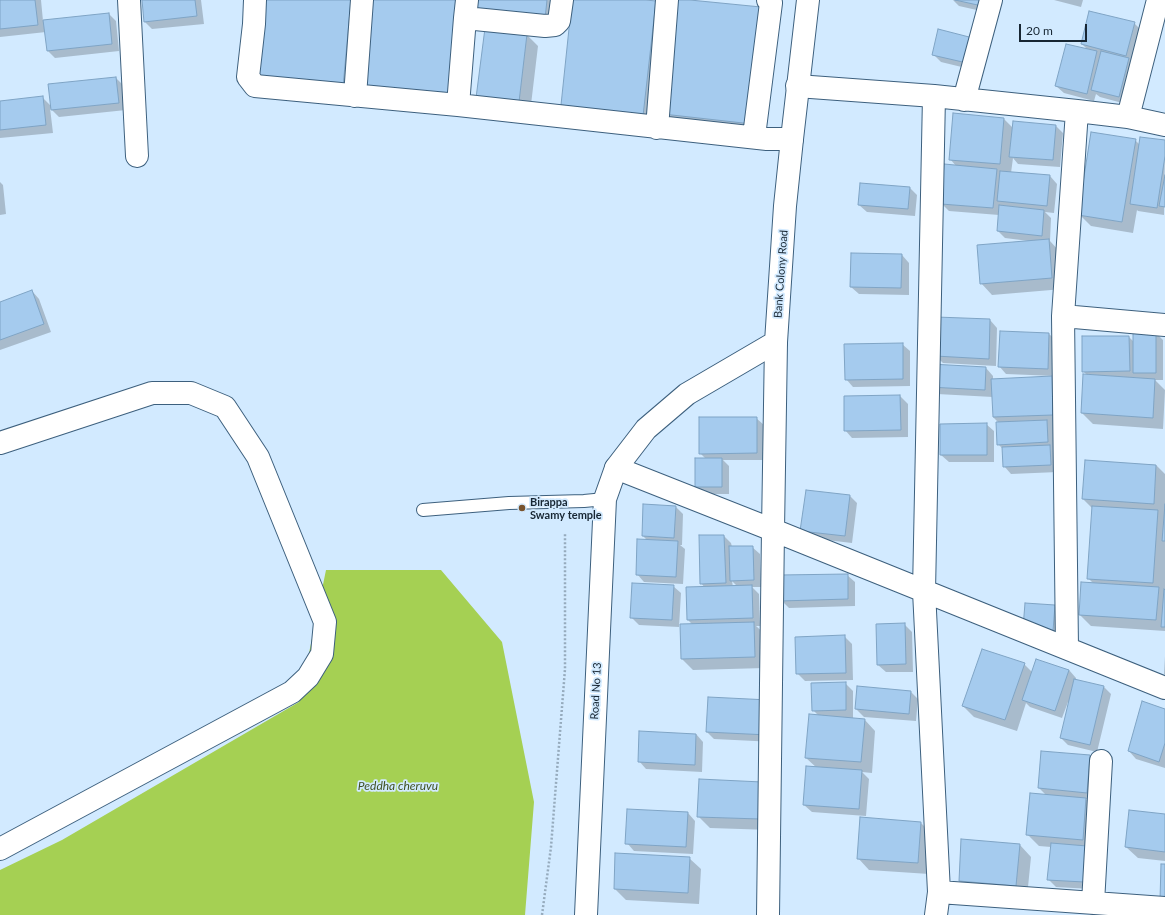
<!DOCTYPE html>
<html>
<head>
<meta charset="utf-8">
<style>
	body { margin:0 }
	#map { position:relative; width:1165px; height:915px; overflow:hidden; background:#d2eaff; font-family:Lato,sans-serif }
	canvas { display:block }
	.scale { position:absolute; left:1019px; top:24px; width:68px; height:18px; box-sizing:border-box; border:2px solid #172633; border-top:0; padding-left:5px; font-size:12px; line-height:14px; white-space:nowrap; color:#172633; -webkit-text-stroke:3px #d2eaff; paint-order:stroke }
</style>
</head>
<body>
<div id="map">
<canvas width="1165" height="915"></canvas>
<div class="scale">20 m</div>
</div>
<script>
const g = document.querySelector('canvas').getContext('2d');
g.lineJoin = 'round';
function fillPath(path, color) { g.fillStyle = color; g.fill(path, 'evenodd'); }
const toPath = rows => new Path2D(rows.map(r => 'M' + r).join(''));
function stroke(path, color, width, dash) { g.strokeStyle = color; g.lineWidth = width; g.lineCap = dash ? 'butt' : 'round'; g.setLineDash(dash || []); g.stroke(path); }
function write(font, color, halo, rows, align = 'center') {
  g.font = font + ' Lato,sans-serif'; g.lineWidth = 3.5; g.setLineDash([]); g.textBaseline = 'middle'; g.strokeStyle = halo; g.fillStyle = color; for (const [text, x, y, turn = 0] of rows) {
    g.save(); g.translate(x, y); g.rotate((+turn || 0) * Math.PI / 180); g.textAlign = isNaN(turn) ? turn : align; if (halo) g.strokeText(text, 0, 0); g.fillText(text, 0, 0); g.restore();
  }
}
fillPath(toPath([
	[326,570,441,570,502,642,534,802,525,915,0,915,0,870,62,840,299,702]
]), '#a5d053');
fillPath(toPath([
	[0,0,41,0,43,21,109,14,116,21,119,51,55,58,48,51,46,32,0,37],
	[143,0,201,0,204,24,152,29,145,22],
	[264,0,367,0,357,101],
	[373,0,559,0,556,30],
	[639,0,655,2,670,17,657,130,577,120,562,105],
	[679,0,775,23,766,138,679,128,664,113],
	[953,0,993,0,990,13,959,6],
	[1054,0,1083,0,1081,7],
	[1134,23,1142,31,1134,63,1130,62,1136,67,1126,104,1100,97,1096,94,1094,101,1064,93,1056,86,1088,50,1082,44],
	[527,35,538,46,530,113,489,109],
	[980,46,974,70,941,62,933,54],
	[116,78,123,85,126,110,59,117,50,108,53,133,0,138,0,102,42,97,51,106],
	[1004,119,1013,128,1056,126,1063,133,1060,167,1018,164,1013,158,1011,173,1050,176,1057,184,1054,213,1045,212,1051,218,1050,241,1060,252,1063,289,992,295,981,283,1029,241,1005,238,998,231,999,215,949,211,942,204,957,167,950,159],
	[1135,140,1140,145,1165,141,1164,215,1138,211,1137,210,1133,233,1091,226,1080,215],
	[0,182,3,185,6,214,0,215],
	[910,188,917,195,915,216,867,212,859,205],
	[902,255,909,263,909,295,859,294,851,287],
	[32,291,39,299,51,332,0,350,0,303],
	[990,320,997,328,996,366,943,363,936,356],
	[1001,332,1049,334,1057,341,1055,376,1006,374,999,366],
	[1156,333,1163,340,1163,380,1155,380,1165,390,1163,429,1093,424,1082,413,1088,376,1083,371,1129,337,1134,342],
	[902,344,910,351,910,386,853,387,846,379],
	[986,368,993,376,993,380,1051,377,1062,389,1064,426,1053,426,1055,428,1055,450,1054,450,1057,453,1058,472,1011,474,1004,466,1003,449,998,444,999,423,993,417,993,397,937,394,930,386],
	[900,396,908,404,908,437,852,438,845,430,845,397],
	[756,418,764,425,764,460,723,460,729,466,729,494,704,494,696,487,706,459,700,453],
	[986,424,994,431,994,462,949,462,941,455],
	[1086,461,1156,465,1165,474,1165,631,1091,626,1080,615,1094,584,1088,578,1093,509,1083,499],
	[850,496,857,503,852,543,809,538,801,531],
	[676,507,683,514,682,545,680,545,685,549,683,584,644,582,637,574,648,541,643,536],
	[724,536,731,543,732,547,752,547,760,554,761,587,752,587,759,594,760,626,756,626,765,634,765,668,693,670,682,659,693,625,688,620,687,588,705,588,701,583],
	[732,581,738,587,733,587],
	[847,575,855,582,855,606,789,608,781,600],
	[673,586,681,593,679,627,639,625,631,617],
	[1055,606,1062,614,1060,638,1031,635],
	[904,624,912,632,913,672,886,672,878,665],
	[844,636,852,644,853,680,805,681,797,673],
	[1165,656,1165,675,1164,674],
	[1037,660,1069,670,1076,678,1076,680,1104,687,1111,694,1097,752,1068,745,1061,738,1069,703,1068,702,1062,718,1030,707,1026,703,1017,731,974,717,963,706,1024,664,1032,672],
	[845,683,853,691,853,719,864,719,875,731,872,773,862,772,869,779,866,816,812,812,804,805,817,768,806,758,819,716,813,710],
	[858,687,911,692,918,699,916,721,864,717,856,709],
	[769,701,775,742,714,739,707,732],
	[1165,710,1165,768,1136,759,1129,751],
	[696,734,703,742,702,772,646,769,639,761],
	[1090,756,1097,764,1094,800,1086,799,1097,810,1091,889,1056,887,1048,879,1051,847,1039,846,1028,835,1047,796,1039,788],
	[762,783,771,830,710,828,698,816],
	[688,813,695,821,693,854,634,851,627,843],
	[1165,815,1165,861,1138,858,1126,847],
	[921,823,932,834,929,874,869,870,858,858],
	[962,840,1020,845,1031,857,1027,897,971,892,960,881],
	[689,858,701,869,699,904,626,900,615,889]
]), '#0003');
const building = toPath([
	[0,0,35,0,38,25,0,29,0,0],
	[142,0,195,0,197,16,144,22,142,0],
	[263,0,351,0,343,87,255,78,263,0],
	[372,0,461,0,450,97,362,87,372,0],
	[477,0,547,0,545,19,476,13,477,0],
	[572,0,646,0,656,1,643,116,561,105,572,0],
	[676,0,690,0,761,7,752,124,663,114,676,0],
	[955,0,984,0,982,6,955,0],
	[1089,11,1135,22,1126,56,1081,44,1089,11],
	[109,13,112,44,47,51,43,20,109,13],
	[485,28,527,34,519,102,476,98,485,28],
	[938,29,973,38,967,63,932,55,938,29],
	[1066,44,1097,51,1087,94,1055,86,1066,44],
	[1101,51,1129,58,1119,97,1091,90,1101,51],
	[116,77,119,103,51,110,48,84,116,77],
	[43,96,46,125,0,130,0,101,43,96],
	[953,113,1004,118,1000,164,949,160,953,113],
	[1013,121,1056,125,1053,160,1009,157,1013,121],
	[1091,132,1136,139,1122,222,1078,215,1091,132],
	[1140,137,1165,140,1165,156,1157,208,1130,204,1140,137],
	[944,164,997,169,993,208,941,204,944,164],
	[1000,171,1050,175,1047,206,997,201,1000,171],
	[1165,175,1165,207,1159,206,1165,175],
	[860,183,910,187,908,209,858,205,860,183],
	[999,205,1044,210,1042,236,997,231,999,205],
	[1049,239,1052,278,980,284,977,245,1049,239],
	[851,253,902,254,901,288,850,287,851,253],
	[32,290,44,324,0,340,0,302,32,290],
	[936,317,990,319,989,359,935,356,936,317],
	[1000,331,1049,333,1048,369,998,367,1000,331],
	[1133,331,1156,332,1156,373,1133,373,1133,331],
	[1082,336,1129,336,1130,371,1082,372,1082,336],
	[903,343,903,379,845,380,844,344,903,343],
	[930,364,986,367,985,390,929,387,930,364],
	[1083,374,1155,379,1153,418,1081,413,1083,374],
	[1052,376,1053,415,993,417,991,379,1052,376],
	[900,395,901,430,844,431,844,396,900,395],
	[699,417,757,417,757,453,699,454,699,417],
	[1047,420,1048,442,997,445,996,422,1047,420],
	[987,423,987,455,940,455,940,424,987,423],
	[1050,445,1051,465,1003,467,1002,447,1050,445],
	[695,458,722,458,722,487,695,487,695,458],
	[1085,460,1156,465,1154,504,1082,499,1085,460],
	[806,490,850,495,845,536,800,531,806,490],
	[643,504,676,506,674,538,642,536,643,504],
	[1165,504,1165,541,1162,541,1165,504],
	[1092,506,1158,510,1153,583,1087,579,1092,506],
	[699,535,724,535,726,583,700,584,699,535],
	[637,539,678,541,676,577,636,575,637,539],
	[729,546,753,546,754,580,730,581,729,546],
	[848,574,848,599,780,601,780,575,848,574],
	[1081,582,1159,587,1156,620,1079,615,1081,582],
	[632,583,674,585,672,620,630,618,632,583],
	[752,585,753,618,687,620,686,587,752,585],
	[1164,589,1165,590,1165,627,1161,627,1164,589],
	[1025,603,1055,605,1053,631,1023,628,1025,603],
	[754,622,755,657,681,659,680,624,754,622],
	[905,623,906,664,877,665,876,624,905,623],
	[845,635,846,673,796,674,795,637,845,635],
	[982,649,1025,663,1005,720,962,706,982,649],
	[1036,659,1069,670,1055,711,1022,700,1036,659],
	[1074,679,1104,686,1090,745,1060,738,1074,679],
	[846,682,846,710,812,711,811,683,846,682],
	[857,686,911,691,909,714,855,709,857,686],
	[708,697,769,700,768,735,706,732,708,697],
	[1142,701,1165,709,1165,743,1159,762,1128,751,1142,701],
	[809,714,865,719,861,762,805,758,809,714],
	[639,731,696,734,695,765,638,762,639,731],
	[1041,751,1090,755,1087,793,1038,788,1041,751],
	[806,766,862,770,859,809,803,805,806,766],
	[699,779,762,782,760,819,697,817,699,779],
	[1030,793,1086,798,1083,840,1026,835,1030,793],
	[627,809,688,812,686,847,625,844,627,809],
	[1129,810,1165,814,1165,852,1125,847,1129,810],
	[860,817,921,822,918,863,857,859,860,817],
	[961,839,1020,844,1016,886,959,881,961,839],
	[1051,843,1087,846,1084,882,1047,880,1051,843],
	[615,853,690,857,688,893,614,889,615,853],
	[1161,864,1165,864,1165,900,1160,900,1161,864]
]);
fillPath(building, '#a5cbee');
stroke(building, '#7fa4c5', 1);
const lane = toPath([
	[423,510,509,503,584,501,605,499]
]);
const street = toPath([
	[129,0,137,156],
	[255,0,254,24,248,77,255,86,458,105,767,139,792,139],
	[467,0,465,18,545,26,555,25,559,21,562,0],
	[797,86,934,96,1077,111,1128,117,1165,125],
	[355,96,362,0],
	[934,96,924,591,939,892,936,915],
	[964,100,991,0],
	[458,105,465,18],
	[1128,117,1158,0],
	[657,128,667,0],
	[754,136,771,3,768,0],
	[1063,316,1165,325],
	[776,342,773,530,1165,688],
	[0,443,152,393,191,393,225,407,258,457,325,622,322,654,308,677,292,692,0,849],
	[616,468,773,530,768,915],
	[1067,648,1063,316,1077,111],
	[939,892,1165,908],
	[1093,903,1101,761]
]);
const secondary = toPath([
	[586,915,605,499,616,468,646,429,687,394,776,342,785,206,792,139,808,0]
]);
stroke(lane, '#3d607e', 14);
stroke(street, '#3d607e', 24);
stroke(secondary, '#3d607e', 24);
stroke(toPath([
	[542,915,551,847,565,669,565,533]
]), '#96abbd', 2.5, [2, 2]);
stroke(lane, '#fff', 12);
stroke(street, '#fff', 22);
stroke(secondary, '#fff', 22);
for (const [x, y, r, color] of [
	[522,508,4,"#78532e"]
]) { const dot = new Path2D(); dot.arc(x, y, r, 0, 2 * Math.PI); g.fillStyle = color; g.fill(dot); stroke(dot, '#d2eaff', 1.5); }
write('11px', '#172633', '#d2eaff', [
	["Bank Colony Road",781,274,-86],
	["Road No 13",596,691,-87]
]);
write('bold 11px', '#172633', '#d2eaff', [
	["Birappa",530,502],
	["Swamy temple",530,515]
], 'left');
write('italic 12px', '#3f5020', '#d2eaff', [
	["Peddha cheruvu",398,786]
]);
</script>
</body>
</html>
